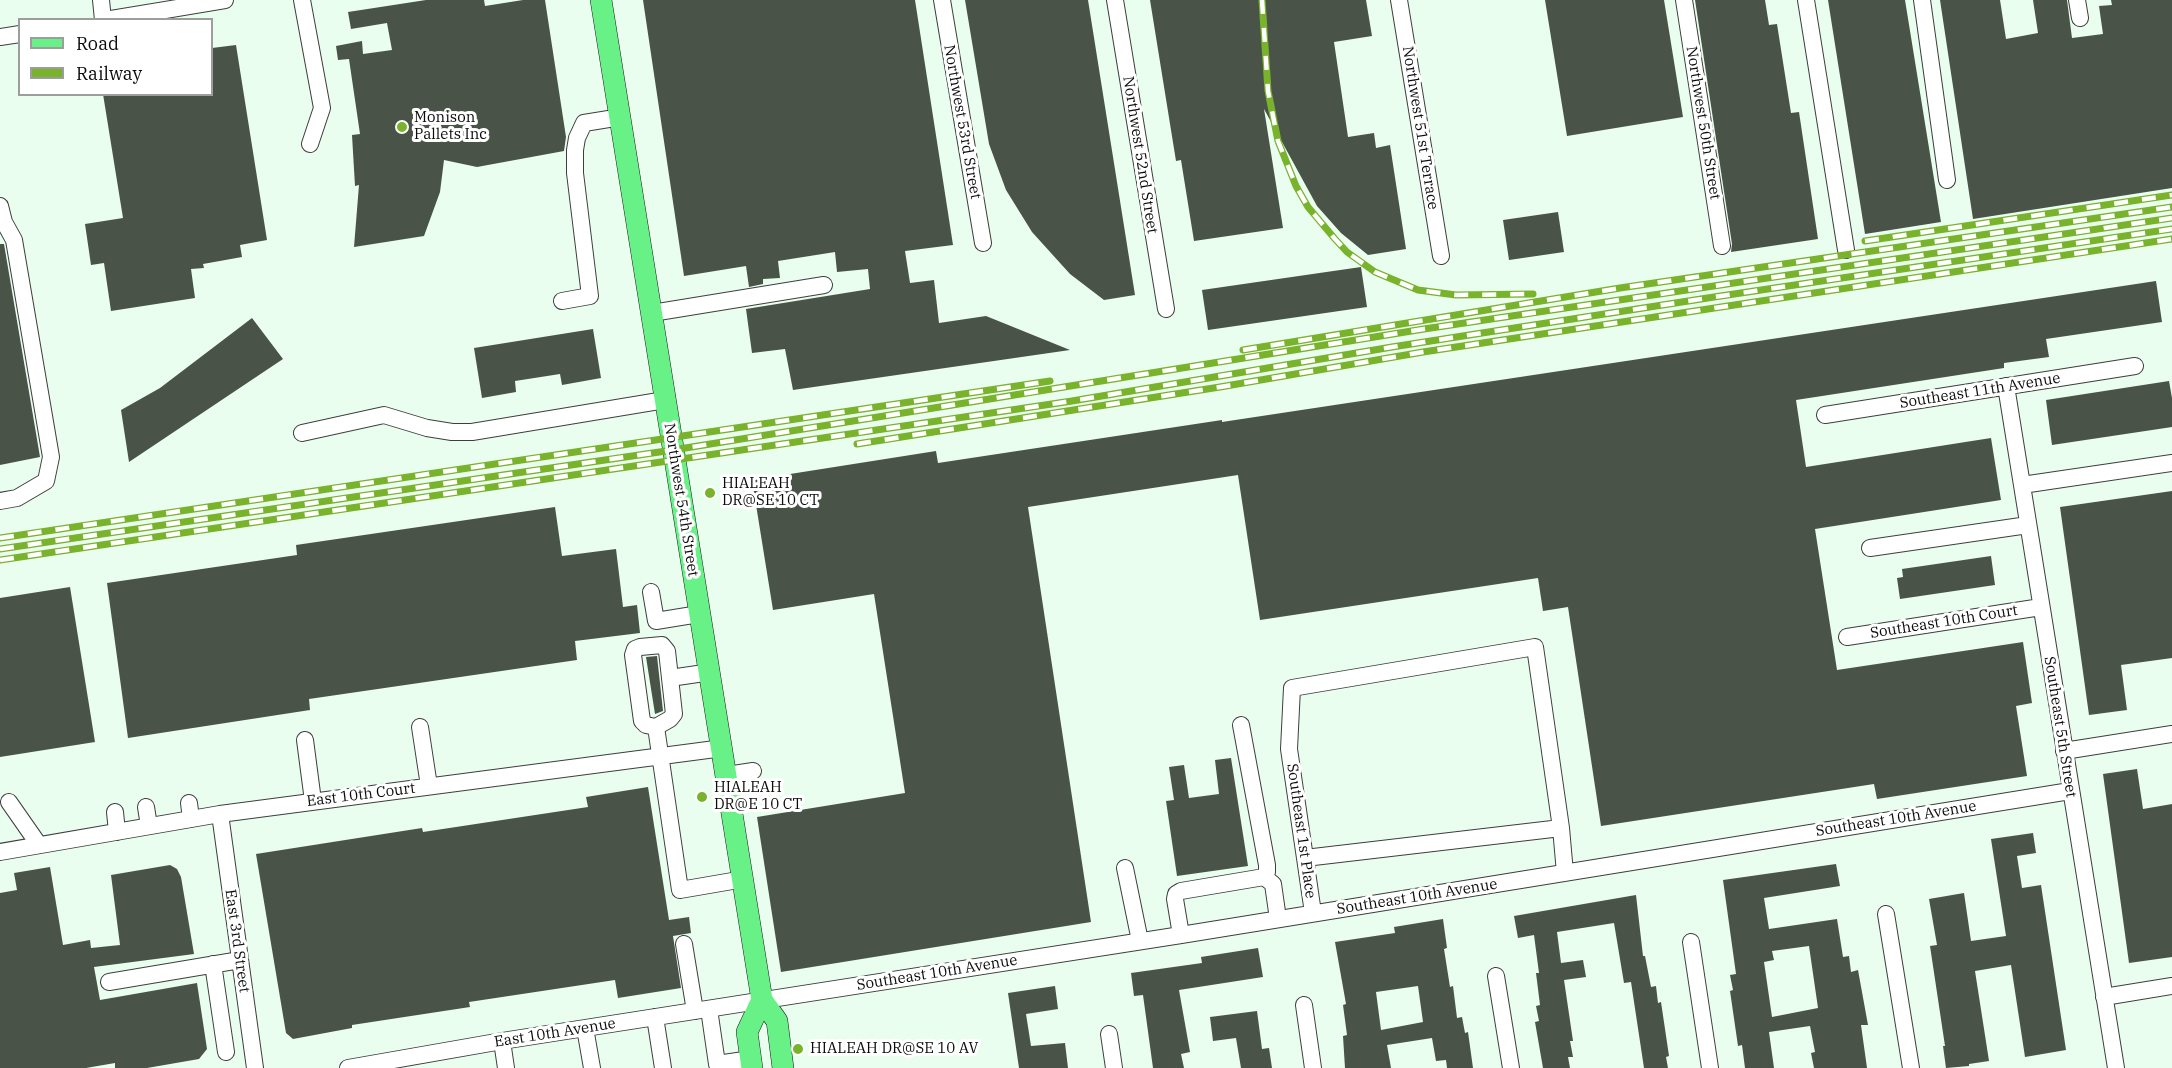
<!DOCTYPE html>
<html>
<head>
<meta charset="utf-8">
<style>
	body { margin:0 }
	#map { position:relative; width:2172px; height:1068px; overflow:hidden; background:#e9feef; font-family:"IBM Plex Serif",serif }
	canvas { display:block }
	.legend { position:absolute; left:18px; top:18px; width:195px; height:78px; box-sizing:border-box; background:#fff; border:2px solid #9d9d9d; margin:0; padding:8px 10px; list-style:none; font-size:18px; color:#0b0b0b }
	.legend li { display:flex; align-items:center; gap:12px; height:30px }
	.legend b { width:30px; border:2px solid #9d9d9d }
</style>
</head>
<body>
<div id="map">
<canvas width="2172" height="1068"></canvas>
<ul class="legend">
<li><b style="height:8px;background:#67f186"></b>Road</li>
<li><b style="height:8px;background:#79b22b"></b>Railway</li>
</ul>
</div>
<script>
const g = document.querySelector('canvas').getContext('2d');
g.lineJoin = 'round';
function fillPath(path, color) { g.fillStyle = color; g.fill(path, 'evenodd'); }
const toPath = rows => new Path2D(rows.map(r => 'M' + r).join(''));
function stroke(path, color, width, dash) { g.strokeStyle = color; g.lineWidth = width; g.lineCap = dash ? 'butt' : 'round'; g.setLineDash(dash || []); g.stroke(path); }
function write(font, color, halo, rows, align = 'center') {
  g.font = font + ' "IBM Plex Serif",serif'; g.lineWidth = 6; g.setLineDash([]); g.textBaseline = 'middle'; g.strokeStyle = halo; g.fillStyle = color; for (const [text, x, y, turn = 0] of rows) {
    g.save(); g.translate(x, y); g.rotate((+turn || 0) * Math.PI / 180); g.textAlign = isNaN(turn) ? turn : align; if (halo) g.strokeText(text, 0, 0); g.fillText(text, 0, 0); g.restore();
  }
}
fillPath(toPath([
	[426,0,484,0,485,6,523,0,545,0,566,137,564,151,477,167,444,160,440,192,424,236,354,247,359,185,355,186,352,135,360,134,349,59,338,60,336,46,362,41,363,54,392,50,387,23,351,29,348,12],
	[643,0,915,0,953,245,905,251,910,283,934,280,939,323,986,316,1070,350,793,390,785,349,752,353,746,309,870,289,868,269,837,272,835,252,778,261,780,278,763,279,763,284,749,287,746,266,684,276],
	[965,0,1088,0,1135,295,1104,300,1070,274,1032,232,1006,190,989,144],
	[1150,0,1366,0,1372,36,1334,42,1348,137,1374,133,1376,148,1390,145,1406,249,1368,255,1341,233,1317,206,1264,109,1283,228,1194,241,1181,160,1176,161],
	[1545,0,1664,0,1683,117,1567,136],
	[1695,0,1765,0,1769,25,1777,24,1791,113,1799,112,1818,239,1731,252,1732,244],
	[1828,0,1905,0,1941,222,1865,234],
	[1940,0,2000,0,2006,39,2038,33,2033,0,2067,0,2072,38,2103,34,2099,6,2112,5,2111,0,2172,0,2172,188,1973,219],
	[236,45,267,240,240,245,242,257,203,264,204,268,191,269,195,298,111,311,104,263,91,265,85,224,123,218,103,94,212,94,212,48],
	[1558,212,1564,252,1509,260,1503,220],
	[0,244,4,244,40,457,0,465],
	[1361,267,1367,307,1208,330,1202,290],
	[2156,281,2162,322,2046,339,2049,357,2004,363,2004,368,1796,400,1806,467,1991,438,2001,500,1815,529,1837,670,2023,642,2032,703,2016,706,2027,776,1877,799,1874,784,1601,826,1568,607,1543,611,1538,578,1260,620,1238,475,1028,507,1091,922,781,972,757,817,905,793,874,594,773,610,752,480,936,451,938,463,1222,420,1222,422],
	[252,318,283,359,129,462,121,410,160,388],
	[593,329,601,378,562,385,560,374,515,381,516,392,482,398,474,348],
	[2169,381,2172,398,2172,427,2052,445,2046,400],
	[2172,491,2172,658,2121,665,2127,710,2089,715,2060,507],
	[555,507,562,556,616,549,623,607,637,605,640,633,575,641,577,660,309,699,310,710,128,738,107,583,297,555,296,545],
	[1991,556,1995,585,1900,599,1897,578,1903,577,1902,569],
	[70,587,95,742,0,757,0,598],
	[657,656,663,711,655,714,646,657],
	[1231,758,1248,866,1177,876,1166,801,1174,800,1169,767,1184,765,1189,798,1219,794,1215,760],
	[2137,769,2143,809,2172,804,2172,957,2129,963,2103,774],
	[648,787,669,920,689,917,691,933,673,936,681,988,618,998,615,980,469,1002,470,1007,352,1025,352,1028,293,1039,286,1033,256,854,422,828,423,832,588,807,586,797],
	[2033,833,2036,853,2017,856,2022,888,2041,885,2066,1050,2025,1057,2011,965,1975,971,1989,1061,1969,1064,1969,1066,1946,1068,1943,1046,1945,1046,1930,946,1937,945,1929,899,1964,893,1971,941,2006,936,1991,839],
	[1836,864,1840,886,1764,898,1769,929,1837,919,1843,957,1849,956,1851,972,1858,970,1868,1025,1861,1025,1867,1068,1814,1068,1811,1053,1815,1052,1810,1026,1769,1032,1774,1068,1745,1068,1742,1045,1738,1046,1730,991,1733,990,1730,975,1736,974,1723,880],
	[1809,946,1818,1008,1772,1017,1764,962,1774,960,1772,951],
	[170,865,177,869,181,877,194,954,94,967,100,1000,197,983,207,1049,199,1059,147,1068,115,1068,115,1063,86,1068,0,1068,0,893,17,890,14,873,50,867,63,945,90,940,91,948,120,945,111,875],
	[1636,895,1643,956,1645,956,1651,987,1656,986,1658,1003,1661,1002,1669,1056,1666,1057,1668,1068,1644,1068,1631,982,1624,983,1614,923,1557,932,1561,963,1583,960,1586,977,1564,980,1573,1041,1570,1041,1573,1057,1568,1057,1570,1068,1543,1068,1535,1022,1539,1021,1536,1006,1540,1005,1536,973,1539,973,1534,935,1518,938,1514,916],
	[1443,919,1447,948,1444,949,1450,987,1453,986,1457,1018,1462,1017,1465,1033,1468,1032,1473,1068,1447,1068,1446,1060,1436,1061,1432,1038,1387,1045,1391,1068,1345,1068,1343,1036,1347,1035,1343,1005,1346,1004,1335,942,1395,933,1394,927],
	[1418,986,1423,1022,1381,1030,1376,992],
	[1258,948,1263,977,1179,990,1190,1052,1181,1054,1184,1068,1153,1068,1143,995,1134,996,1131,973,1202,963,1201,957],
	[1055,986,1058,1009,1026,1014,1031,1046,1065,1043,1068,1068,1019,1068,1008,993],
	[1257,1011,1262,1049,1269,1048,1272,1068,1241,1068,1236,1038,1213,1041,1210,1017]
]), '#495348');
const minor = toPath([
	[101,0,103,20],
	[302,0,322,108,310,144],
	[942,0,983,243],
	[1115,0,1166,309],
	[1399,0,1441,256],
	[1684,0,1722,246],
	[1806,0,1846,250],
	[1922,0,1947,180],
	[2077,0,2080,18],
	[105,20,225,0],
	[0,37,20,34],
	[0,206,4,222,14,240,51,457,46,481,17,498,0,501],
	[562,301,590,296,575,173,575,150,577,138,584,123,621,117],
	[652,313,824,285],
	[2006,386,2116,1068],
	[1825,415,2135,366],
	[302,433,384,415,427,428,452,432,472,432,665,400],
	[2022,485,2172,463],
	[1870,548,2028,525],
	[651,592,656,621,699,614],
	[1847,637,2041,607],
	[670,678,711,672],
	[1241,725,1267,865,1267,872,1264,877],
	[420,727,429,786],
	[656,727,646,725,642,721,633,655,635,649,640,647,662,645,667,651,674,714,670,719,656,727,680,890,744,879],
	[305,740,313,801],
	[2064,751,2172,734],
	[727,775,753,771],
	[9,802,39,845],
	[189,803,191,819],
	[146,807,149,826],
	[115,812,117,832],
	[220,814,255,1068],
	[1561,828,1565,873],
	[0,852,220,814,723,748],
	[1305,858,1561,828,1535,647,1292,688,1289,749,1305,858,1313,913],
	[1125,868,1140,941],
	[1886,914,1911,1068],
	[1181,935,1175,899,1176,894,1181,891,1264,877,1273,884,1278,919],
	[1691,942,1710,1068],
	[684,944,695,1011],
	[213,964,226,1052],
	[1496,976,1511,1068],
	[109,982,240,960],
	[2104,997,2172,986],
	[1304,1005,1313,1068],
	[709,1009,717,1064,751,1059],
	[655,1017,663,1068],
	[585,1028,592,1068],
	[1109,1034,1114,1068],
	[502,1041,506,1068],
	[348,1068,502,1041,1181,935,2070,791]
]);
const major = toPath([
	[601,0,762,1000,777,1021,783,1068],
	[752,1068,747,1032,762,1000]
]);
stroke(minor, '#3e3e3e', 18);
stroke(major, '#1c1c1c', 22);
stroke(minor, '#fff', 16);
stroke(major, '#67f186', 21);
const rail = toPath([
	[1262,0,1268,91,1278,141,1296,186,1308,207,1335,239,1347,252,1375,272,1418,290,1456,295,1533,294],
	[1865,241,2172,195],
	[1243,350,1620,288,2172,207],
	[857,444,1220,387,1423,352,2172,239],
	[0,538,1050,381],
	[0,549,673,450,1424,329,2172,218],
	[0,560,1072,401,1392,347,1714,297,2172,229]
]);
stroke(rail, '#79b22b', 7);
stroke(rail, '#fff', 4.5, [14]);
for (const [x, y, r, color] of [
	[402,127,6,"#79b22b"],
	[710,493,6,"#79b22b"],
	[702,797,6,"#79b22b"],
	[798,1049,6,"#79b22b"]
]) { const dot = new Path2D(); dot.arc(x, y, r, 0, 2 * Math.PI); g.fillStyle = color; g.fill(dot); stroke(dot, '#fff', 2); }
write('15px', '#0b0b0b', '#fff', [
	["Monison",414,118],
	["Pallets Inc",414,135],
	["HIALEAH",722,484],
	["DR@SE 10 CT",722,501],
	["HIALEAH",714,788],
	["DR@E 10 CT",714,805],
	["HIALEAH DR@SE 10 AV",810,1049]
], 'left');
write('15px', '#0b0b0b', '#fff', [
	["Northwest 53rd Street",962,122,80],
	["Northwest 50th Street",1703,123,81],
	["Northwest 51st Terrace",1420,128,81],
	["Northwest 52nd Street",1140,155,81],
	["Southeast 11th Avenue",1980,391,-9],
	["Northwest 54th Street",681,500,81],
	["Southeast 10th Court",1944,622,-9],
	["Southeast 5th Street",2060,727,81],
	["East 10th Court",361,795,-7],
	["Southeast 10th Avenue",1896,819,-9],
	["Southeast 1st Place",1301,831,82],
	["Southeast 10th Avenue",1417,897,-9],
	["East 3rd Street",237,941,82],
	["Southeast 10th Avenue",937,973,-9],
	["East 10th Avenue",555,1033,-9]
]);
</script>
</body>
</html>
